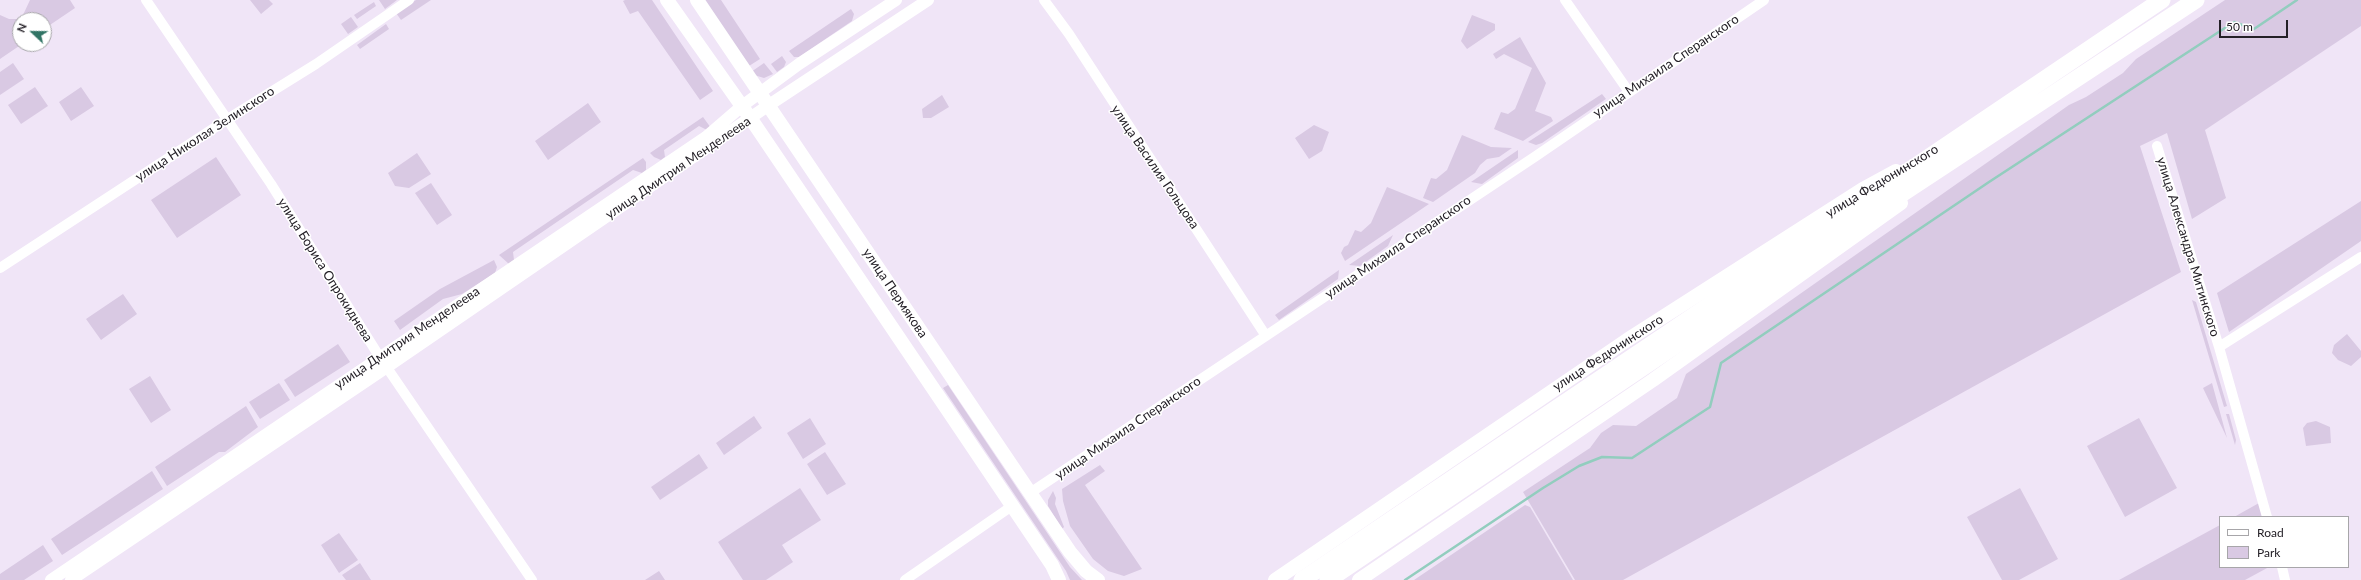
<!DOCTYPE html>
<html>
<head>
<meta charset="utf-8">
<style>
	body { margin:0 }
	#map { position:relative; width:2361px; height:580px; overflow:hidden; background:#f0e5f7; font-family:Lato,sans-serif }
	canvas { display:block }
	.legend { position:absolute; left:2219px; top:516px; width:130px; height:52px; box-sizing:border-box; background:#fff; border:1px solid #a7a6a9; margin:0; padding:5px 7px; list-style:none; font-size:12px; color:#242027 }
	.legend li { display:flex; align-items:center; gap:8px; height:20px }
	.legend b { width:20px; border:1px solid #a7a6a9 }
	.north { position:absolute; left:12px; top:12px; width:40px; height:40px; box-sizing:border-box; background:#fff; border:1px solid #a7a6a9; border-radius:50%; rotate:292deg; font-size:11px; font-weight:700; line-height:16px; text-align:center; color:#242027 }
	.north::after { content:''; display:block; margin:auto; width:14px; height:18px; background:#317465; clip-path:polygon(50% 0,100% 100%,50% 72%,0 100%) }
	.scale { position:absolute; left:2219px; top:20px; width:69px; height:18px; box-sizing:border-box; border:2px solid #242027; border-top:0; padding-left:5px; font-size:12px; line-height:14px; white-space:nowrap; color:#242027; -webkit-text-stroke:3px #fff; paint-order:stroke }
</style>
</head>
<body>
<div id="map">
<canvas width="2361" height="580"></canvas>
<ul class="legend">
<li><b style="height:5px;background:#fff"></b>Road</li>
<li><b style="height:11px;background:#d9c9e3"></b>Park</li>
</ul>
<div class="north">N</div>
<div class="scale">50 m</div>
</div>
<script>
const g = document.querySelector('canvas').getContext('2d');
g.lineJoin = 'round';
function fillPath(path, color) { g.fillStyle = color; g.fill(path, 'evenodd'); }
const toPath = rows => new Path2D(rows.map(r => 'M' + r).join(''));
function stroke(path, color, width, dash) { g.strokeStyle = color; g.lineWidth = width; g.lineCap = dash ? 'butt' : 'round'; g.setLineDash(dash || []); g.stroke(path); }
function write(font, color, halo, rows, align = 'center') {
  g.font = font + ' Lato,sans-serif'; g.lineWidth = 3; g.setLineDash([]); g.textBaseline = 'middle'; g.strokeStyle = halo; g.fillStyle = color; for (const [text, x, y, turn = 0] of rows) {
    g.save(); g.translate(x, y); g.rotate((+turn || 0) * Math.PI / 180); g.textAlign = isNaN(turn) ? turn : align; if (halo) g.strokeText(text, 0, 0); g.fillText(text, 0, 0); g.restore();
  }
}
fillPath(toPath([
	[30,0,70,0,75,8,44,29,44,20,20,20,20,44,22,44,0,59,0,15,9,19,17,19,23,15],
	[250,0,269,0,273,4,261,14],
	[379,0,397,0,385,9],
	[416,0,431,0,401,20,396,13],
	[625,0,652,0,713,91,700,100,638,11,630,14,623,1],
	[703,0,721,0,760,59,749,66],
	[2225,0,2361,0,2361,26,2205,130,2226,198,2192,219,2167,133,2140,146,2181,272,1623,580,1575,580,1523,492,1590,448,1601,433,1613,425,1636,426,1677,398,1686,374,2069,105,2086,97,2123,73,2136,59],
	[374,2,376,6,357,19,354,15],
	[851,9,854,14,852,21,799,57,794,57,789,51],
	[1472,15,1495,24,1495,30,1467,49,1461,41],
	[351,17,358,27,348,34,341,24],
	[386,24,389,29,360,49,357,45],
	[1520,37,1546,83,1535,111,1551,117,1553,121,1523,141,1494,129,1501,112,1508,114,1515,109,1532,68,1504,54,1496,59,1493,54],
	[782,56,786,62,784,67,777,72,771,64],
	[13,63,24,79,0,95,0,72],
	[764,63,773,74,764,78,754,75,751,72],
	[35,87,48,106,21,124,8,105],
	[81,87,94,106,71,121,59,102],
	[1602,94,1606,99,1542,143,1536,145,1528,142],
	[942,95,949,107,931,118,923,118,922,109],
	[588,103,601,122,548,160,535,141],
	[703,117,711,128,707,130,699,126,664,150,665,157,661,160,654,157,650,153],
	[1314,125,1329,132,1322,151,1309,159,1295,138],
	[1462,135,1491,147,1512,148,1499,157,1487,159,1480,165,1475,173,1433,202,1423,198,1431,178,1436,179,1447,170],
	[1518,150,1518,158,1482,184,1471,182],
	[417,153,431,174,409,188,395,186,388,173],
	[216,157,241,195,177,238,151,200],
	[643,158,646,162,646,170,642,173,633,170,513,252,514,260,509,264,499,255],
	[431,183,452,215,437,225,415,193],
	[1387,187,1429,204,1345,261,1341,253,1344,247,1348,245,1355,230,1361,232,1371,223],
	[2361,201,2361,241,2229,332,2217,293],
	[1393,235,1388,246,1360,266,1349,265],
	[494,260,497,267,495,273,462,294,443,299,400,330,394,321,440,289],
	[1339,270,1338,279,1279,320,1275,315],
	[123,294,137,314,101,340,86,319],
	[2192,300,2196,302,2227,406,2224,407],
	[2347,334,2361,351,2361,357,2351,366,2338,360,2332,353,2334,345],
	[338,344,350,362,295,397,284,380],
	[150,376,171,410,151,423,129,389],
	[279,383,290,400,260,419,249,402],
	[2212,383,2227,438,2203,388],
	[948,385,1070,567,1082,580,1070,580,1066,571,943,388],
	[246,406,258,427,225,452,219,452,167,486,155,467],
	[2226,414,2229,414,2236,440,2235,445],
	[754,416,762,428,724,455,716,443],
	[810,418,826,444,803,459,787,433],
	[2139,418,2177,488,2125,517,2087,446],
	[2316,421,2330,427,2331,443,2306,446,2303,428,2307,423],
	[825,452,846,484,827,495,807,464],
	[699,454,708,468,660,500,651,487],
	[1100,465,1105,471,1085,485,1142,569,1124,576,1108,571,1093,559,1070,526,1063,501,1062,489],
	[152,471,163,489,62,555,51,539],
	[800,488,821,520,782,545,793,562,766,580,743,580,718,542],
	[2020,488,2058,559,2019,580,2002,580,1967,517],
	[1053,491,1056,498,1055,504,1064,527,1062,529,1048,506,1048,500],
	[2259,503,2263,517,2234,517],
	[1525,505,1530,507,1573,580,1414,580],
	[2220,525,2220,567,2269,567,2245,580,2119,580],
	[339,533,358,560,339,573,321,545],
	[43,545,53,561,24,580,0,580,0,574],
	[360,563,371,580,346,580,342,575],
	[659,571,665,580,645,580]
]), '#d9c9e3');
stroke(toPath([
	[1405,580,1543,488,1579,466,1602,457,1632,458,1710,407,1721,363,1989,182,2234,22,2254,29,2297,0]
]), '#92cdbe', 2.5);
stroke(toPath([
	[146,0,271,184,379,356,532,580],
	[1044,0,1069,34,1266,336],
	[1565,0,1629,92],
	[2157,146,2219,347,2267,517],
	[0,268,234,115,316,64,409,0],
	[2219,347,2361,257],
	[1030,493,1536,156,1764,0],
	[2282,567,2285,580],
	[905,580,1012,506]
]), '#fff', 10);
stroke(toPath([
	[51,580,706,137,742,106,799,64,896,0],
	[71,580,387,367,769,105,928,0]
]), '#fff', 12);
stroke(toPath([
	[667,0,751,119,947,409,1052,565,1059,580],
	[697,0,1070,552,1086,571,1098,580],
	[1275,580,1627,340,1863,189,1896,171],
	[1359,580,1653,380,1901,203]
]), '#fff', 14);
stroke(toPath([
	[1302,580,2162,0],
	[1328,580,1821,247,2196,0]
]), '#fff', 17);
write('13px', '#242027', '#fff', [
	["улица Михаила Сперанского",1666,66,-34],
	["улица Николая Зелинского",205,134,-33],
	["улица Василия Гольцова",1155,167,56],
	["улица Дмитрия Менделеева",678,168,-34],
	["улица Федюнинского",1882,181,-31],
	["улица Михаила Сперанского",1398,247,-34],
	["улица Александра Митинского",2188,247,73],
	["улица Бориса Опрокиднева",325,270,58],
	["улица Пермякова",895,293,56],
	["улица Дмитрия Менделеева",407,338,-34],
	["улица Федюнинского",1608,353,-33],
	["улица Михаила Сперанского",1128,428,-34]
]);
</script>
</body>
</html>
